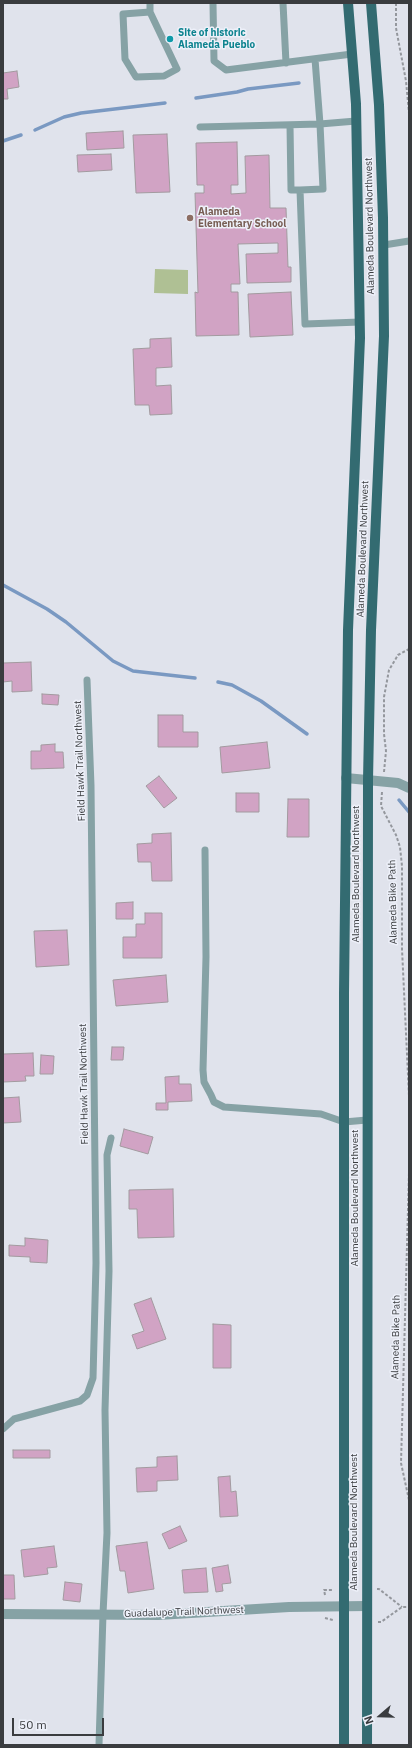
<!DOCTYPE html>
<html>
<head>
<meta charset="utf-8">
<style>
	body { margin:0 }
	#map { position:relative; width:412px; height:1748px; overflow:hidden; background:#e0e3ec; font-family:"IBM Plex Sans",sans-serif }
	canvas { display:block }
	.frame { position:absolute; inset:0; border:4px solid #3a3c3f; pointer-events:none }
	.north { position:absolute; left:360px; top:1696px; width:40px; height:40px; -webkit-text-stroke:3px #edf0f9; paint-order:stroke; rotate:250deg; font-size:11px; font-weight:700; line-height:16px; text-align:center; color:#3a3c3f }
	.north::after { content:''; display:block; margin:auto; width:14px; height:18px; background:#3a3c3f; clip-path:polygon(50% 0,100% 100%,50% 72%,0 100%) }
	.scale { position:absolute; left:12px; top:1718px; width:92px; height:18px; box-sizing:border-box; border:2px solid #3a3c3f; border-top:0; padding-left:5px; font-size:12px; line-height:14px; white-space:nowrap; color:#3a3c3f; -webkit-text-stroke:3px #edf0f9; paint-order:stroke }
</style>
</head>
<body>
<div id="map">
<canvas width="412" height="1748"></canvas>
<div class="frame"></div>
<div class="north">N</div>
<div class="scale">50 m</div>
</div>
<script>
const g = document.querySelector('canvas').getContext('2d');
g.lineJoin = 'round';
function fillPath(path, color) { g.fillStyle = color; g.fill(path, 'evenodd'); }
const toPath = rows => new Path2D(rows.map(r => 'M' + r).join(''));
function stroke(path, color, width, dash) { g.strokeStyle = color; g.lineWidth = width; g.lineCap = dash ? 'butt' : 'round'; g.setLineDash(dash || []); g.stroke(path); }
function write(font, color, halo, rows, align = 'center') {
  g.font = font + ' "IBM Plex Sans",sans-serif'; g.lineWidth = 3; g.setLineDash([]); g.textBaseline = 'middle'; g.strokeStyle = halo; g.fillStyle = color; for (const [text, x, y, turn = 0] of rows) {
    g.save(); g.translate(x, y); g.rotate((+turn || 0) * Math.PI / 180); g.textAlign = isNaN(turn) ? turn : align; if (halo) g.strokeText(text, 0, 0); g.fillText(text, 0, 0); g.restore();
  }
}
fillPath(toPath([
	[155,269,188,270,188,294,154,293]
]), '#afc094');
stroke(toPath([
	[196,98,237,92,248,89,299,83],
	[35,130,64,117,81,113,165,103],
	[3,141,21,135],
	[3,585,47,609,66,622,113,661,133,671,195,678],
	[218,682,232,685,261,701,307,734],
	[399,800,409,812]
]), '#7a99c2', 3.5);
const building = toPath([
	[17,71,19,87,7,89,8,99,3,99,3,73,17,71],
	[123,131,124,148,87,150,86,133,123,131],
	[167,134,170,192,136,193,133,135,167,134],
	[237,142,238,185,231,185,231,194,246,193,245,156,269,155,270,208,286,208,288,267,291,267,291,282,247,283,246,254,278,253,278,243,238,244,240,284,231,284,231,292,238,292,239,335,196,336,195,292,198,293,195,193,204,193,204,185,197,185,196,143,237,142],
	[111,154,112,170,78,172,77,155,111,154],
	[291,292,293,335,250,337,248,294,291,292],
	[171,338,172,367,156,368,156,386,171,385,172,414,150,415,149,405,135,405,133,349,150,348,150,339,171,338],
	[31,662,32,691,12,692,12,681,3,682,3,663,31,662],
	[42,694,59,695,58,705,42,704,42,694],
	[158,715,183,715,183,732,198,732,198,747,158,747,158,715],
	[267,742,270,768,222,773,220,747,267,742],
	[55,744,55,752,63,752,64,768,31,769,31,751,41,751,41,745,55,744],
	[159,776,177,798,164,808,146,786,159,776],
	[236,793,259,793,259,812,236,812,236,793],
	[288,799,309,799,309,837,287,837,288,799],
	[171,833,172,881,152,881,151,862,138,862,137,844,152,843,152,834,171,833],
	[133,902,133,919,116,919,116,903,133,902],
	[145,913,162,913,162,958,123,958,123,937,136,937,136,924,145,924,145,913],
	[67,930,69,965,36,967,34,931,67,930],
	[166,975,168,1002,116,1006,113,980,166,975],
	[112,1047,124,1047,123,1060,111,1060,112,1047],
	[33,1053,34,1076,25,1076,26,1081,3,1082,3,1054,33,1053],
	[41,1055,54,1056,53,1074,40,1074,41,1055],
	[179,1076,179,1084,191,1084,192,1101,168,1102,168,1110,156,1110,156,1103,166,1103,165,1077,179,1076],
	[19,1097,21,1122,3,1123,3,1098,19,1097],
	[124,1129,153,1137,148,1154,120,1146,124,1129],
	[173,1189,174,1237,138,1238,137,1209,129,1209,129,1190,173,1189],
	[25,1238,48,1240,47,1263,30,1262,30,1257,9,1256,9,1245,25,1246,25,1238],
	[151,1298,166,1339,137,1349,132,1335,144,1331,134,1304,151,1298],
	[213,1324,231,1325,231,1368,213,1368,213,1324],
	[13,1450,50,1450,50,1458,13,1458,13,1450],
	[177,1456,178,1480,157,1481,157,1491,137,1492,136,1468,157,1467,157,1457,177,1456],
	[230,1476,231,1492,236,1491,238,1516,220,1517,218,1477,230,1476],
	[180,1526,187,1541,169,1549,162,1534,180,1526],
	[147,1542,154,1589,128,1593,125,1571,120,1571,116,1546,147,1542],
	[54,1546,57,1567,47,1568,48,1574,24,1577,21,1550,54,1546],
	[228,1565,231,1583,222,1584,223,1591,216,1592,212,1568,228,1565],
	[206,1568,208,1592,184,1593,182,1570,206,1568],
	[3,1575,14,1575,15,1599,3,1599,3,1575],
	[65,1582,82,1584,80,1602,63,1600,65,1582]
]);
fillPath(building, '#d1a3c4');
stroke(building, '#a29a9f', 1);
stroke(toPath([
	[396,3,396,28,406,81,409,113],
	[384,772,386,751,384,734,384,697,389,670,398,655,409,649],
	[382,792,381,806,396,835,400,847,402,866,402,949,409,1096],
	[409,1173,401,1463,409,1500],
	[377,1589,379,1589,402,1607],
	[325,1595,324,1590,333,1590],
	[325,1618,333,1620],
	[378,1622,381,1622,402,1607,409,1607]
]), '#94979d', 2, [3, 2]);
stroke(toPath([
	[150,3,150,12,177,69,164,76,136,77,125,59,123,14,150,12],
	[213,3,214,61,226,70,352,54],
	[283,3,286,63],
	[290,125,291,190,300,190,323,189,320,124,356,121],
	[200,127,320,124,315,59],
	[300,190,305,324,360,322],
	[384,245,409,241],
	[205,850,206,957,203,1070,204,1082,211,1095,214,1102,224,1107,321,1114,344,1122,367,1120],
	[3,1429,14,1419,80,1401,87,1395,93,1378,96,1263,91,786,87,680],
	[99,1745,103,1614,107,1533,105,1410,109,1271,107,1155,111,1138]
]), '#86a2a5', 7);
stroke(toPath([
	[346,778,398,783,409,788],
	[3,1614,158,1615,289,1607,366,1606]
]), '#86a2a5', 10);
stroke(toPath([
	[344,1745,344,993,348,630,360,338,356,104,348,3],
	[367,1745,368,780,371,630,384,336,383,218,379,105,371,3]
]), '#336b71', 10);
for (const [x, y, r, color] of [
	[170,39,4,"#0f9aa8"],
	[190,218,4,"#8d6e63"]
]) { const dot = new Path2D(); dot.arc(x, y, r, 0, 2 * Math.PI); g.fillStyle = color; g.fill(dot); stroke(dot, '#edf0f9', 1.5); }
write('bold 10px', '#0d838f', '#edf0f9', [
	["Site of historic",178,33],
	["Alameda Pueblo",178,45]
], 'left');
write('bold 10px', '#785e54', '#edf0f9', [
	["Alameda",198,212],
	["Elementary School",198,224]
], 'left');
write('10px', '#3a3c3f', '#edf0f9', [
	["Alameda Boulevard Northwest",370,226,-91],
	["Alameda Boulevard Northwest",363,549,-88],
	["Field Hawk Trail Northwest",80,761,-92],
	["Alameda Boulevard Northwest",356,874,-90],
	["Alameda Bike Path",393,902,-91],
	["Field Hawk Trail Northwest",84,1084,-91],
	["Alameda Boulevard Northwest",355,1198,-90],
	["Alameda Bike Path",396,1337,-89],
	["Alameda Boulevard Northwest",354,1522,-90],
	["Guadalupe Trail Northwest",184,1612,-2]
]);
</script>
</body>
</html>
